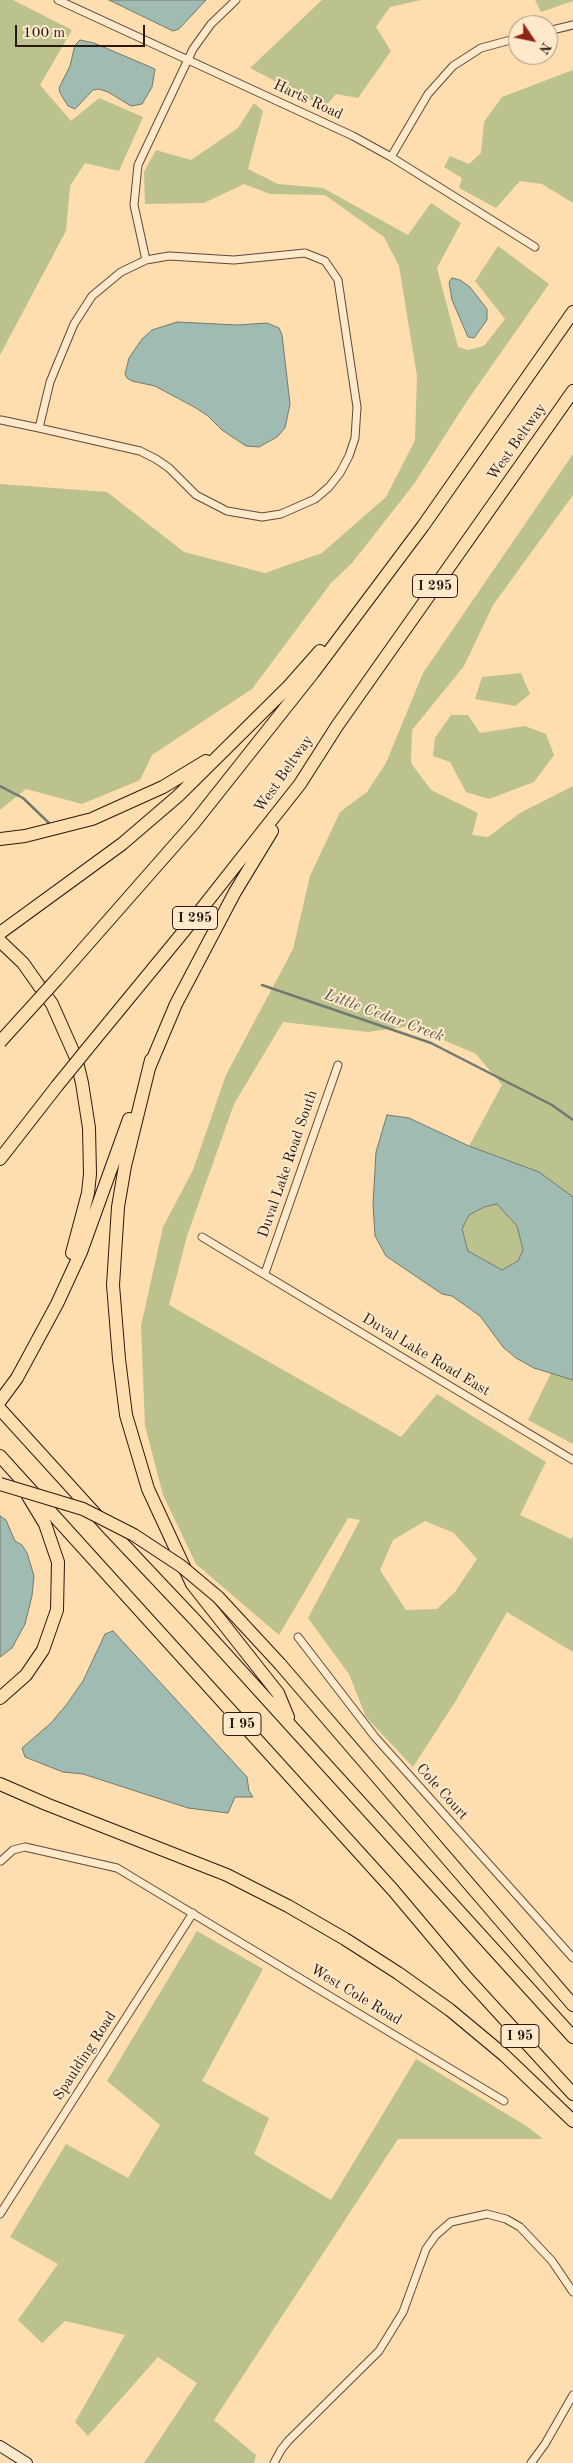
<!DOCTYPE html>
<html>
<head>
<meta charset="utf-8">
<style>
	body { margin:0 }
	#map { position:relative; width:573px; height:2463px; overflow:hidden; background:#feddaf; font-family:"Old Standard TT",serif }
	canvas { display:block }
	.north { position:absolute; left:508px; top:15px; width:50px; height:50px; box-sizing:border-box; background:#fee9cb; border:1px solid #aa9580; border-radius:50%; rotate:124deg; font-size:14px; font-weight:700; line-height:20px; text-align:center; color:#2b1810 }
	.north::after { content:''; display:block; margin:auto; width:18px; height:22px; background:#8f2418; clip-path:polygon(50% 0,100% 100%,50% 72%,0 100%) }
	.scale { position:absolute; left:15px; top:25px; width:130px; height:22px; box-sizing:border-box; border:2px solid #2b1810; border-top:0; padding-left:6px; font-size:15px; line-height:18px; white-space:nowrap; color:#2b1810; -webkit-text-stroke:4px #fee9cb; paint-order:stroke }
</style>
</head>
<body>
<div id="map">
<canvas width="573" height="2463"></canvas>
<div class="north">N</div>
<div class="scale">100 m</div>
</div>
<script>
const g = document.querySelector('canvas').getContext('2d');
g.lineJoin = 'round';
function fillPath(path, color) { g.fillStyle = color; g.fill(path, 'evenodd'); }
const toPath = rows => new Path2D(rows.map(r => 'M' + r).join(''));
function stroke(path, color, width, dash) { g.strokeStyle = color; g.lineWidth = width; g.lineCap = dash ? 'butt' : 'round'; g.setLineDash(dash || []); g.stroke(path); }
function write(font, color, halo, rows, align = 'center') {
  g.font = font + ' "Old Standard TT",serif'; g.lineWidth = 4; g.setLineDash([]); g.textBaseline = 'middle'; g.strokeStyle = halo; g.fillStyle = color; for (const [text, x, y, turn = 0] of rows) {
    g.save(); g.translate(x, y); g.rotate((+turn || 0) * Math.PI / 180); g.textAlign = isNaN(turn) ? turn : align; if (halo) g.strokeText(text, 0, 0); g.fillText(text, 0, 0); g.restore();
  }
}
fillPath(toPath([
	[0,0,13,0,72,30,40,85,71,121,99,98,143,117,119,171,85,163,70,186,66,231,0,355],
	[322,0,421,0,390,7,376,27,391,51,358,98,336,94,325,107,250,68],
	[535,0,573,0,573,1,541,12],
	[573,70,573,203,542,184,520,181,496,208,459,188,462,178,444,167,450,156,469,164,481,153,484,122,502,97],
	[254,103,263,111,248,169,278,184,323,188,408,235,431,203,461,223,437,268,458,347,468,350,484,346,505,319,475,281,498,246,549,284,467,401,414,484,352,563,331,583,252,689,152,755,140,780,82,804,26,789,0,810,0,484,107,492,184,552,265,573,322,553,386,497,415,440,417,376,399,266,384,237,325,195,270,194,244,184,204,203,145,204,144,172,156,150,191,160,238,128],
	[573,454,573,495,493,605,464,666,412,730,411,763,431,790,478,813,472,835,488,837,520,813,573,786,573,1197,539,1172,469,1146,502,1085,476,1054,411,1026,368,1032,283,1022,234,1104,187,1236,169,1305,401,1437,437,1394,546,1462,520,1515,571,1539,573,1536,573,1652,507,1612,455,1702,413,1767,366,1717,349,1674,308,1618,360,1520,348,1518,279,1635,196,1564,163,1495,145,1426,141,1326,163,1227,193,1170,226,1075,293,949,310,876,340,812,367,792,386,763,423,673],
	[425,1521,454,1533,477,1559,455,1592,437,1609,406,1610,380,1570,393,1540],
	[521,673,530,694,515,706,475,699,482,677],
	[451,715,468,715,480,733,525,726,546,734,554,755,534,782,489,799,466,792,450,762,433,756,435,738],
	[497,1204,517,1226,523,1250,518,1261,502,1270,468,1251,462,1229,469,1215,484,1207],
	[551,1373,573,1380,573,1444,528,1420],
	[197,1931,263,1969,202,2081,269,2118,254,2154,331,2200,416,2059,528,2127,543,2139,398,2139,214,2420,256,2455,254,2463,144,2463,197,2383,158,2357,88,2436,75,2422,125,2335,65,2321,42,2343,18,2320,58,2264,10,2237,66,2144,128,2178,160,2125,107,2081]
]), '#bbc28e');
const water = toPath([
	[109,0,206,0,179,29,173,31,109,0],
	[80,40,94,43,155,69,152,87,142,104,131,106,108,92,99,89,93,90,75,109,68,106,60,93,59,88,70,66,75,45,80,40],
	[452,278,460,280,470,287,487,309,487,320,474,338,468,337,452,300,449,282,452,278],
	[177,322,237,325,267,323,279,328,282,335,290,404,285,428,277,437,259,447,246,446,222,430,208,416,196,408,155,386,132,381,127,378,125,374,129,358,142,339,152,330,177,322],
	[387,1115,409,1118,469,1146,539,1172,573,1197,573,1380,534,1368,516,1358,503,1347,480,1316,452,1296,442,1294,386,1256,375,1236,373,1204,376,1152,387,1115],
	[497,1204,517,1226,523,1250,518,1261,502,1270,468,1251,462,1229,469,1215,484,1207,497,1204],
	[0,1516,6,1520,15,1541,22,1545,27,1553,34,1576,32,1596,25,1624,12,1648,0,1657,0,1516],
	[113,1631,247,1777,249,1791,253,1797,235,1797,228,1813,188,1808,83,1774,63,1772,25,1757,22,1748,51,1723,67,1704,83,1681,105,1634,113,1631]
]);
fillPath(water, '#a0bbb1');
stroke(water, '#717a71', 1);
stroke(toPath([
	[0,786,23,798,49,823],
	[262,985,431,1043,552,1105,573,1120]
]), '#717a71', 2.5);
const street = toPath([
	[58,0,353,136,391,157,535,247],
	[548,31,573,25],
	[391,157,428,94,453,66,481,48,518,38],
	[305,253,325,261,338,280,357,407,355,438,349,456,340,473,329,487,315,499,281,514,262,517,227,511,196,495,169,468,156,459,140,451,39,428,50,382,74,324,92,296,121,272,146,260,169,256,234,260,305,253],
	[146,260,134,205,138,165,193,49,211,24,236,0],
	[1,420,39,428],
	[202,1237,573,1460],
	[265,1273,338,1065],
	[298,1637,375,1737,573,1958],
	[1,1861,13,1850,25,1847,117,1868,504,2101],
	[0,2214,193,1913],
	[274,2463,281,2450,288,2441,379,2351,403,2312,426,2249,436,2235,451,2222,487,2214,506,2219,520,2227,552,2261,573,2292],
	[531,2463,545,2444,573,2395]
]);
const secondary = toPath([
	[0,2446,27,2463]
]);
const highway = toPath([
	[0,839,25,836,92,819,163,787,206,761],
	[0,933,122,844,178,796,289,686,320,651],
	[0,941,23,963,52,1004,76,1058,82,1083,89,1128,90,1174,88,1193,72,1253],
	[57,979,194,823,313,673,423,526,573,312],
	[87,1049,184,931,300,784,337,726,573,391],
	[151,1060,125,1166,118,1207,113,1285,119,1359,126,1415,148,1489,192,1584,278,1693,288,1717],
	[149,1068,176,1004,235,892,272,831],
	[0,1159,57,1086],
	[0,1401,17,1378,57,1304,81,1252,129,1119],
	[0,1409,109,1529,195,1620,573,2037],
	[0,1456,393,1890,467,1978,573,2094],
	[280,1664,573,2005],
	[0,1698,26,1675,43,1650,57,1610,58,1562,45,1524,28,1496],
	[0,1784,46,1804,227,1875,288,1906,345,1939,398,1973,450,2010,504,2055,573,2121]
]);
stroke(street, '#604938', 9);
stroke(secondary, '#2b1810', 12);
stroke(highway, '#2b1810', 14);
stroke(street, '#fee9cb', 7);
stroke(secondary, '#fee9cb', 10);
stroke(highway, '#feddaf', 12);
const highwayBridge = toPath([
	[0,1042,57,979],
	[57,1086,87,1049],
	[0,1484,83,1509,134,1535,181,1566,218,1597,280,1664]
]);
stroke(highwayBridge, '#2b1810', 14, []);
stroke(highwayBridge, '#feddaf', 12);
for (const [x, y, w] of [
	[435,586,45],
	[195,918,45],
	[242,1724,38],
	[520,2036,38]
]) { const box = new Path2D(); box.roundRect(x - w / 2, y - 11.5, w, 23, 4); g.fillStyle = '#fee9cb'; g.fill(box); stroke(box, '#2b1810', 1); }
write('bold 14px', '#2b1810', null, [
	["I 295",435,586],
	["I 295",195,918],
	["I 95",242,1724],
	["I 95",520,2036]
]);
write('15px', '#2b1810', '#fee9cb', [
	["Harts Road",308,100,25],
	["West Beltway",517,442,-55],
	["West Beltway",284,774,-55],
	["Duval Lake Road South",288,1164,-71],
	["Duval Lake Road East",426,1355,31],
	["Cole Court",442,1792,48],
	["West Cole Road",356,1995,31],
	["Spaulding Road",85,2056,-57]
]);
write('italic 16px', '#545148', '#fee9cb', [
	["Little Cedar Creek",384,1016,20]
]);
</script>
</body>
</html>
